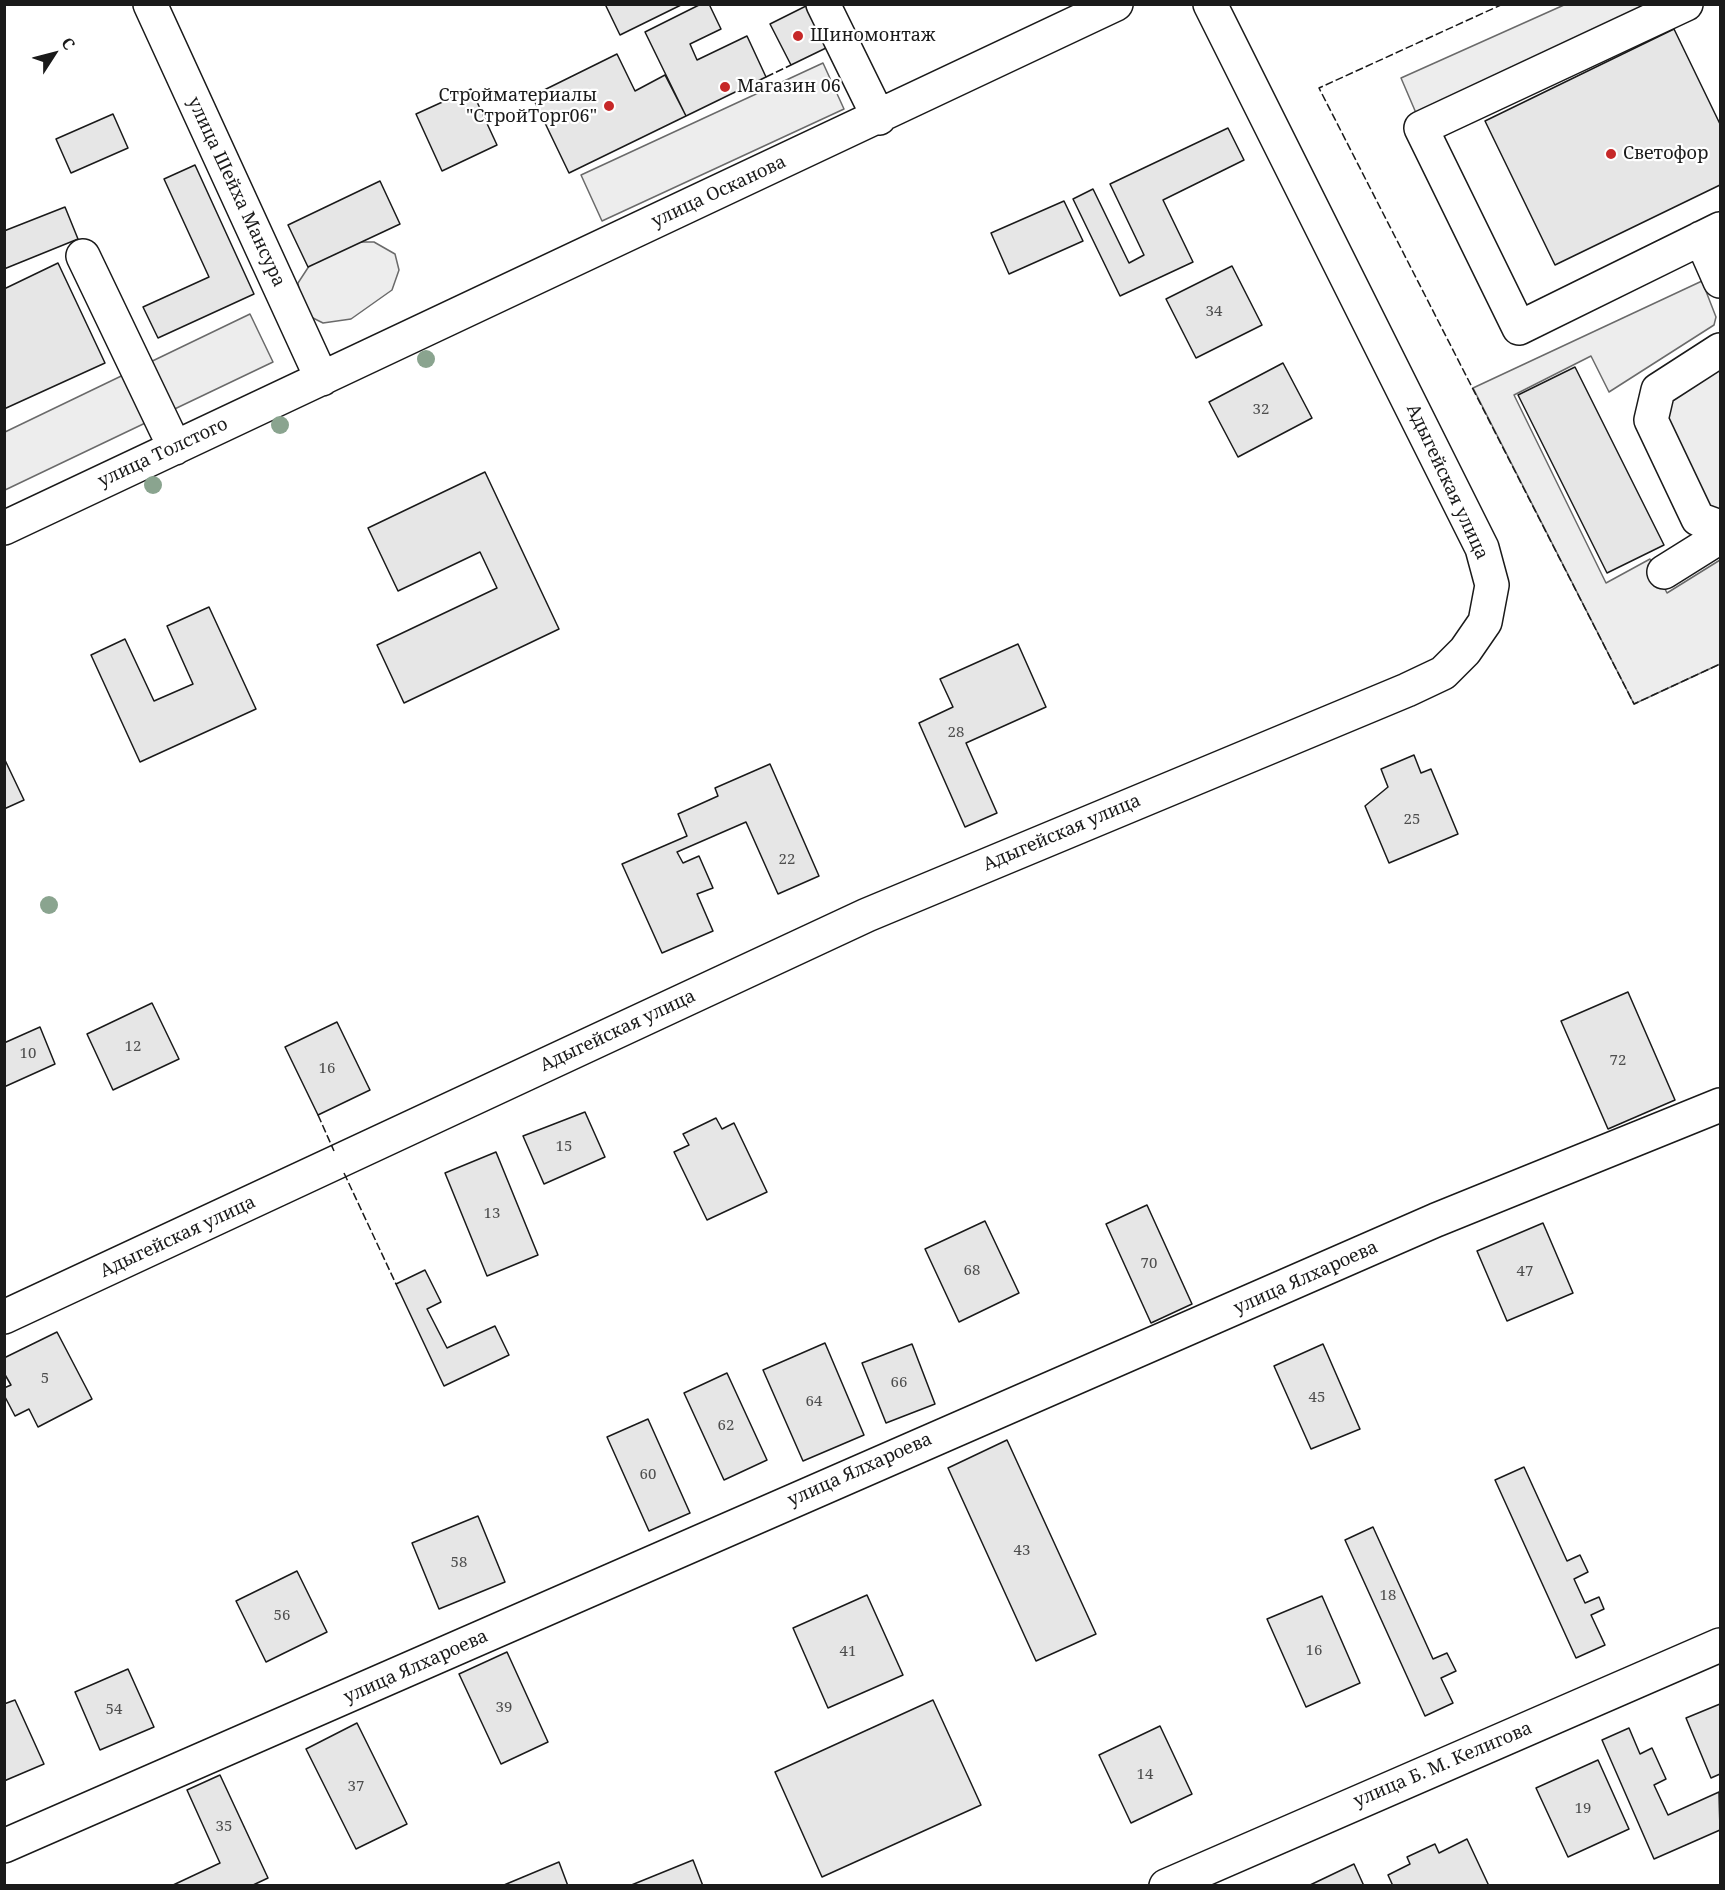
<!DOCTYPE html>
<html>
<head>
<meta charset="utf-8">
<style>
	body { margin:0 }
	#map { position:relative; width:1725px; height:1890px; overflow:hidden; background:#fff; font-family:"Noto Serif",serif }
	canvas { display:block }
	.frame { position:absolute; inset:0; border:6px solid #1a1a1a; pointer-events:none }
	.north { position:absolute; left:24px; top:24px; width:60px; height:60px; -webkit-text-stroke:4px #fff; paint-order:stroke; rotate:54deg; font-size:16px; font-weight:700; line-height:24px; text-align:center; color:#1a1a1a }
	.north::after { content:''; display:block; margin:auto; width:21px; height:27px; background:#1a1a1a; clip-path:polygon(50% 0,100% 100%,50% 72%,0 100%) }
</style>
</head>
<body>
<div id="map">
<canvas width="1725" height="1890"></canvas>
<div class="frame"></div>
<div class="north">С</div>
</div>
<script>
const g = document.querySelector('canvas').getContext('2d');
g.lineJoin = 'round';
function fillPath(path, color) { g.fillStyle = color; g.fill(path, 'evenodd'); }
const toPath = rows => new Path2D(rows.map(r => 'M' + r).join(''));
function stroke(path, color, width, dash) { g.strokeStyle = color; g.lineWidth = width; g.lineCap = dash ? 'butt' : 'round'; g.setLineDash(dash || []); g.stroke(path); }
function write(font, color, halo, rows, align = 'center') {
  g.font = font + ' "Noto Serif",serif'; g.lineWidth = 4.5; g.setLineDash([]); g.textBaseline = 'middle'; g.strokeStyle = halo; g.fillStyle = color; for (const [text, x, y, turn = 0] of rows) {
    g.save(); g.translate(x, y); g.rotate((+turn || 0) * Math.PI / 180); g.textAlign = isNaN(turn) ? turn : align; if (halo) g.strokeText(text, 0, 0); g.fillText(text, 0, 0); g.restore();
  }
}
const built = toPath([
	[1564,5,1675,5,1419,120,1401,78,1564,5],
	[823,63,844,109,602,221,581,175,823,63],
	[355,242,374,242,395,254,399,270,392,290,351,319,323,323,303,313,298,283,313,260,355,242],
	[1702,281,1716,317,1714,325,1609,392,1591,356,1514,395,1606,583,1650,559,1667,593,1720,560,1720,664,1634,704,1473,388,1702,281],
	[250,314,273,362,5,490,5,432,250,314],
	[1720,363,1720,513,1704,507,1663,424,1671,394,1720,363]
]);
fillPath(built, '#ededed');
stroke(built, '#6a6a6a', 1.5);
const building = toPath([
	[605,4,683,4,620,35,605,4],
	[701,4,709,4,721,29,690,44,697,60,747,36,766,77,686,116,645,32,701,4],
	[806,6,826,48,791,65,770,24,806,6],
	[1674,29,1720,124,1720,185,1555,265,1485,121,1674,29],
	[617,54,635,91,665,75,686,116,569,173,532,96,617,54],
	[471,89,497,145,442,171,416,114,471,89],
	[113,114,128,148,71,173,56,139,113,114],
	[1228,128,1244,160,1163,200,1193,262,1120,296,1073,199,1093,189,1129,263,1144,255,1110,184,1228,128],
	[195,165,254,294,158,338,143,307,209,277,164,179,195,165],
	[380,181,400,224,308,267,288,225,380,181],
	[1064,201,1083,241,1009,274,991,233,1064,201],
	[65,207,78,239,4,269,4,231,65,207],
	[58,263,105,363,4,409,4,289,58,263],
	[1232,266,1262,325,1196,358,1166,299,1232,266],
	[1283,363,1312,418,1238,457,1209,402,1283,363],
	[1575,367,1664,545,1607,573,1518,395,1575,367],
	[485,472,559,629,404,703,377,645,497,588,480,552,398,591,368,528,485,472],
	[209,607,256,709,140,762,91,655,125,639,154,701,193,684,167,626,209,607],
	[1018,644,1046,707,966,743,997,813,965,827,919,723,953,707,940,679,1018,644],
	[1414,755,1421,773,1431,769,1458,834,1389,863,1365,806,1388,787,1381,769,1414,755],
	[4,758,24,800,4,809,4,758],
	[770,764,819,876,778,894,746,822,677,852,683,863,699,856,713,888,697,894,713,931,662,953,622,864,687,836,678,814,718,796,715,788,770,764],
	[1628,992,1675,1100,1608,1129,1561,1021,1628,992],
	[152,1003,179,1059,113,1090,87,1034,152,1003],
	[337,1022,370,1090,318,1115,285,1047,337,1022],
	[40,1027,55,1064,4,1087,4,1043,40,1027],
	[585,1112,605,1157,544,1184,523,1136,585,1112],
	[716,1118,722,1129,734,1123,767,1192,707,1220,674,1152,689,1145,683,1134,716,1118],
	[496,1152,538,1255,487,1276,445,1173,496,1152],
	[1147,1205,1192,1304,1151,1323,1106,1224,1147,1205],
	[985,1221,1019,1293,959,1322,925,1249,985,1221],
	[1543,1223,1573,1293,1507,1321,1477,1251,1543,1223],
	[425,1270,441,1302,427,1309,447,1348,495,1326,509,1355,444,1386,396,1284,425,1270],
	[57,1332,92,1399,38,1427,29,1409,15,1416,4,1395,4,1388,11,1385,4,1373,4,1358,57,1332],
	[825,1343,864,1435,803,1461,763,1370,825,1343],
	[912,1344,935,1404,886,1423,862,1363,912,1344],
	[1323,1344,1360,1429,1311,1449,1274,1366,1323,1344],
	[727,1373,767,1460,724,1480,684,1393,727,1373],
	[648,1419,690,1513,649,1531,607,1437,648,1419],
	[1007,1440,1096,1634,1036,1661,948,1468,1007,1440],
	[1524,1467,1567,1561,1580,1555,1588,1572,1574,1579,1585,1603,1599,1597,1604,1609,1591,1615,1605,1645,1576,1658,1495,1480,1524,1467],
	[478,1516,505,1582,439,1609,412,1543,478,1516],
	[1373,1527,1433,1659,1447,1653,1456,1671,1441,1678,1453,1703,1425,1716,1345,1540,1373,1527],
	[297,1571,327,1632,266,1662,236,1601,297,1571],
	[867,1595,903,1675,828,1708,793,1628,867,1595],
	[1322,1596,1360,1683,1306,1707,1267,1619,1322,1596],
	[507,1652,548,1742,501,1764,459,1674,507,1652],
	[128,1669,154,1727,100,1750,75,1692,128,1669],
	[15,1700,44,1764,4,1781,4,1704,15,1700],
	[933,1700,981,1805,822,1877,775,1772,933,1700],
	[1720,1704,1720,1774,1711,1778,1686,1718,1720,1704],
	[357,1723,407,1824,356,1849,306,1749,357,1723],
	[1160,1726,1192,1794,1131,1823,1099,1755,1160,1726],
	[1629,1728,1640,1754,1652,1748,1666,1779,1654,1785,1668,1815,1719,1792,1720,1830,1654,1859,1602,1740,1629,1728],
	[1598,1760,1629,1829,1568,1857,1536,1788,1598,1760],
	[220,1775,268,1878,251,1886,171,1886,220,1863,187,1790,220,1775],
	[1467,1839,1489,1886,1393,1886,1388,1875,1410,1864,1407,1857,1435,1844,1439,1853,1467,1839],
	[693,1860,703,1886,629,1886,693,1860],
	[559,1862,568,1886,504,1886,504,1885,559,1862],
	[1354,1864,1364,1886,1308,1886,1354,1864]
]);
fillPath(building, '#e6e6e6');
stroke(building, '#1a1a1a', 1.5);
const minor = toPath([
	[150,4,322,379],
	[823,4,879,118],
	[1686,4,1421,128,1519,328,1720,229],
	[1701,238,1720,281],
	[83,256,175,448],
	[1720,350,1658,390,1651,420,1698,519,1720,527],
	[4,528,1116,4],
	[1664,572,1720,537],
	[4,1317,867,915,1407,690,1443,673,1465,651,1485,622,1492,585,1482,548,1210,4],
	[4,1846,1436,1220,1720,1105],
	[1166,1886,1720,1645]
]);
stroke(minor, '#1a1a1a', 36);
stroke(minor, '#fff', 33);
stroke(toPath([
	[1503,4,1319,88,1634,704,1720,664],
	[766,77,791,65],
	[318,1115,334,1151],
	[344,1173,396,1284]
]), '#1a1a1a', 1.5, [8, 3]);
g.fillStyle = '#8aa48f';
for (const [x, y] of [
	[426,359],
	[280,425],
	[153,485],
	[49,905]
]) { g.beginPath(); g.arc(x, y, 9, 0, 2 * Math.PI); g.fill(); }
for (const [x, y, r, color] of [
	[798,36,6,"#c62828"],
	[725,87,6,"#c62828"],
	[609,106,6,"#c62828"],
	[1611,154,6,"#c62828"]
]) { const dot = new Path2D(); dot.arc(x, y, r, 0, 2 * Math.PI); g.fillStyle = color; g.fill(dot); stroke(dot, '#fff', 2); }
write('15px', '#4d4d4d', null, [
	["34",1214,312],
	["32",1261,410],
	["28",956,733],
	["25",1412,820],
	["22",787,860],
	["12",133,1047],
	["10",28,1054],
	["72",1618,1061],
	["16",327,1069],
	["15",564,1147],
	["13",492,1214],
	["70",1149,1264],
	["68",972,1271],
	["47",1525,1272],
	["5",45,1379],
	["66",899,1383],
	["45",1317,1398],
	["64",814,1402],
	["62",726,1426],
	["60",648,1475],
	["43",1022,1551],
	["58",459,1563],
	["18",1388,1596],
	["56",282,1616],
	["16",1314,1651],
	["41",848,1652],
	["39",504,1708],
	["54",114,1710],
	["14",1145,1775],
	["37",356,1787],
	["19",1583,1809],
	["35",224,1827]
]);
write('18px', '#1a1a1a', '#fff', [
	["Шиномонтаж",810,36],
	["Магазин 06",737,87],
	["Стройматериалы",597,96,"right"],
	["\"СтройТорг06\"",597,117,"right"],
	["Светофор",1623,154]
], 'left');
write('18px', '#1a1a1a', '#fff', [
	["улица Шейха Мансура",236,192,65],
	["улица Осканова",719,192,-25],
	["улица Толстого",163,453,-25],
	["Адыгейская улица",1447,482,65],
	["Адыгейская улица",1062,833,-23],
	["Адыгейская улица",618,1031,-25],
	["Адыгейская улица",178,1237,-25],
	["улица Ялхароева",1306,1278,-24],
	["улица Ялхароева",860,1470,-24],
	["улица Ялхароева",416,1667,-24],
	["улица Б. М. Келигова",1443,1765,-23]
]);
</script>
</body>
</html>
